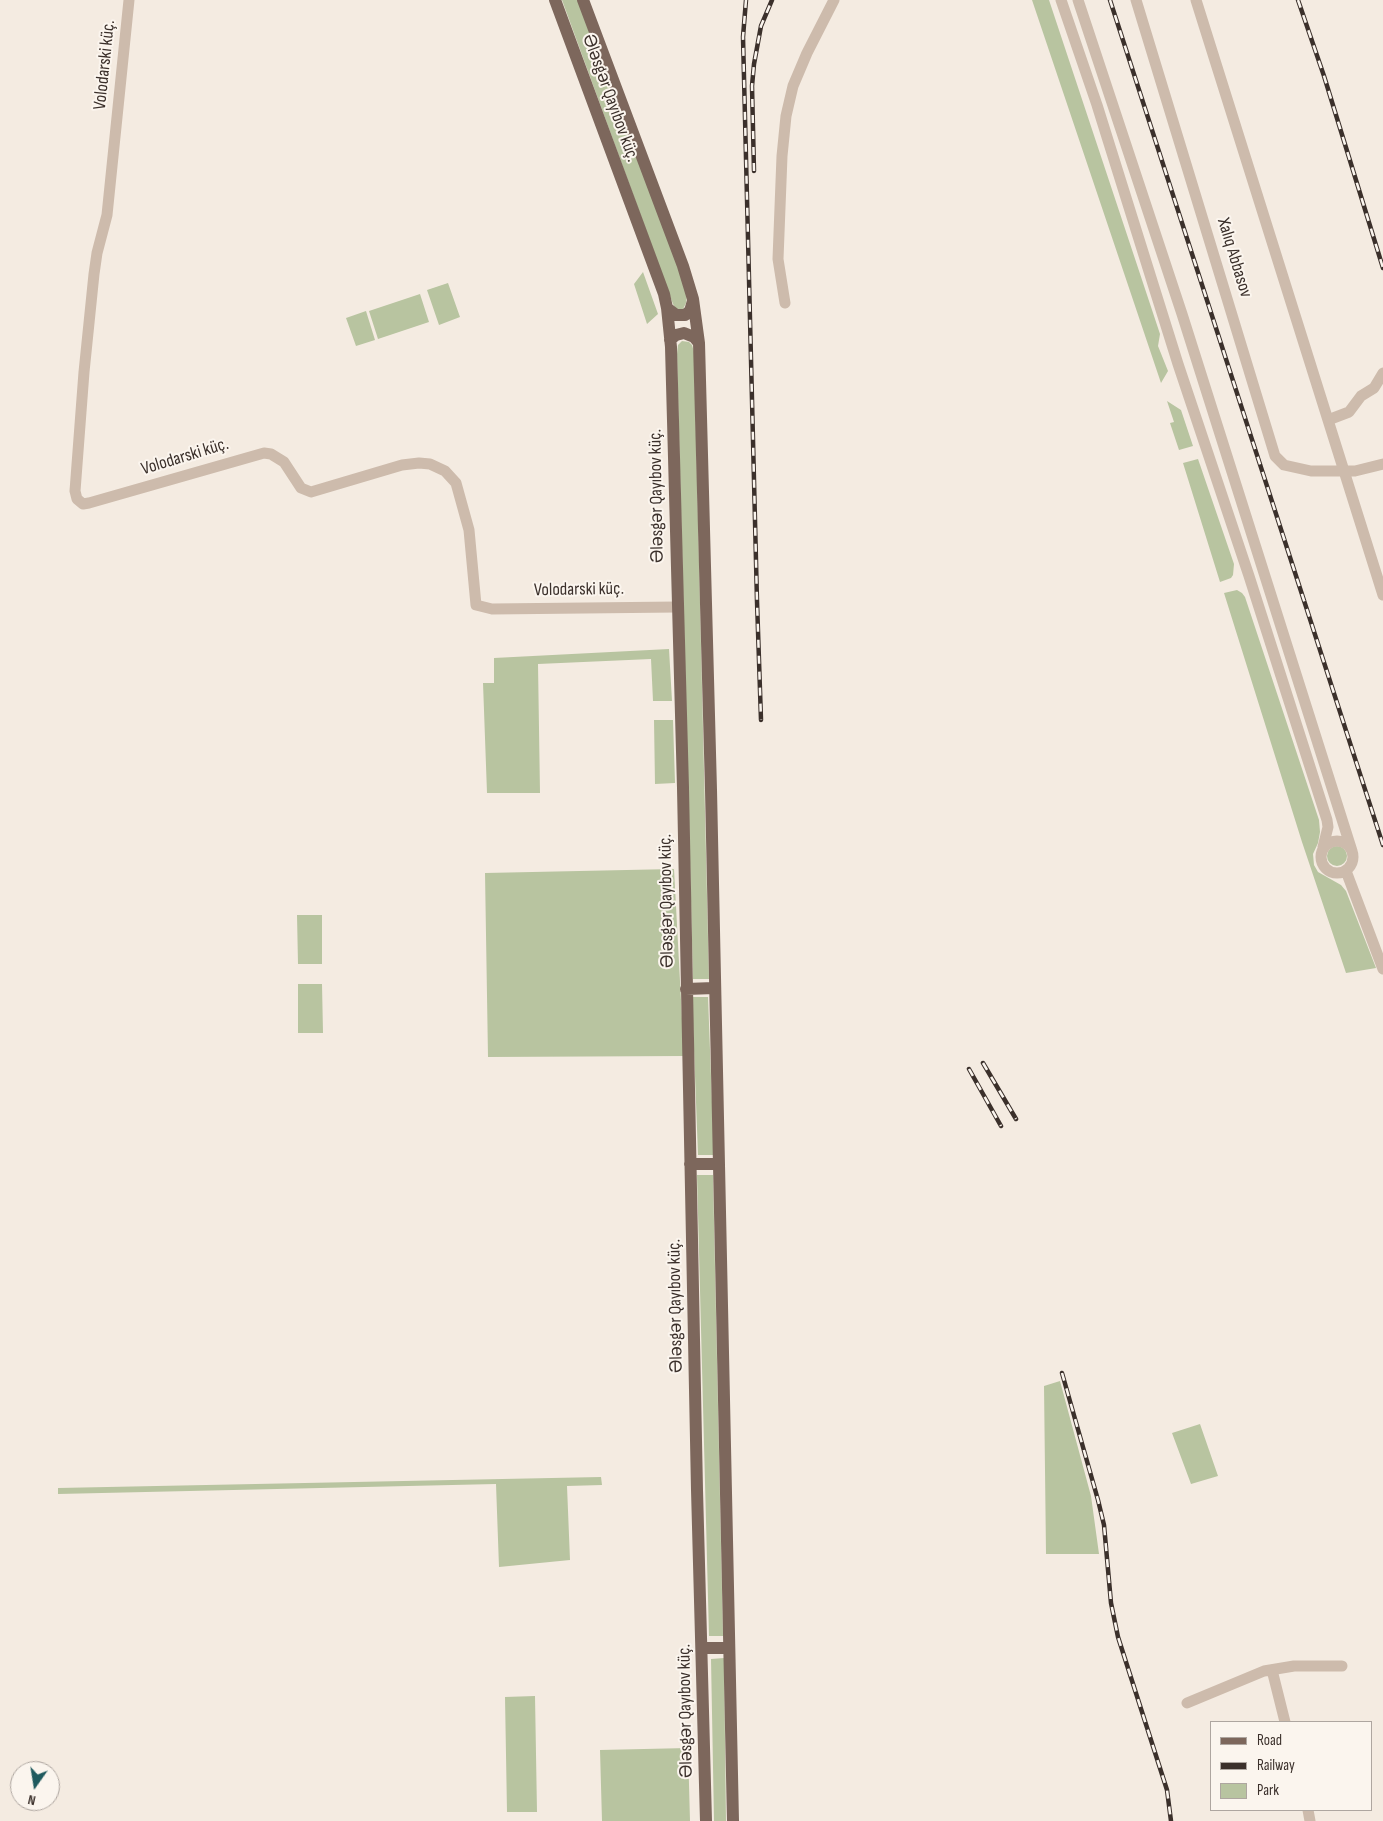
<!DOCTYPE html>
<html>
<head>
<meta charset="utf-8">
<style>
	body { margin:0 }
	#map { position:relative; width:1383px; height:1821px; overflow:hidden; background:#f4ebe1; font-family:"Sofia Sans Condensed",sans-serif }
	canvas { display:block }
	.legend { position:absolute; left:1210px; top:1721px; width:162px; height:90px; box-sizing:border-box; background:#fbf5ee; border:1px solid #aea6a0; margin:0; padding:6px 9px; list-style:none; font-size:15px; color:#3b302b }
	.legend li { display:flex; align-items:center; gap:10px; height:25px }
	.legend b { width:25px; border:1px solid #aea6a0 }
	.north { position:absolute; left:10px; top:1761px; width:50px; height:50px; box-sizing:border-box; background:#fbf5ee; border:1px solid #aea6a0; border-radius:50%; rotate:193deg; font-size:14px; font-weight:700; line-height:20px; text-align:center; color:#3b302b }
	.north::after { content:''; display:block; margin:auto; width:18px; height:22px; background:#1f5a5e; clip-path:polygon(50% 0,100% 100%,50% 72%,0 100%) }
</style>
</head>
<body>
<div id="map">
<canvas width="1383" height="1821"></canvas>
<ul class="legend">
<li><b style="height:6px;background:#7d675c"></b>Road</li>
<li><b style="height:6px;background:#3b302b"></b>Railway</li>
<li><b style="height:14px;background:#b8c4a0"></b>Park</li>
</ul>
<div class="north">N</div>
</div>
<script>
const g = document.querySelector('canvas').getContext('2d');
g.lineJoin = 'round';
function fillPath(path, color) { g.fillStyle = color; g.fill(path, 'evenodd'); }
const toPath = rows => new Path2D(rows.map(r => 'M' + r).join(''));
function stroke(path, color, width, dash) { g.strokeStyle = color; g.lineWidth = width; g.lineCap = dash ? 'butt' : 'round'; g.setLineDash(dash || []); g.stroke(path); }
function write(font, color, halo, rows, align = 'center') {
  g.font = font + ' "Sofia Sans Condensed",sans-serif'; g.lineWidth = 4; g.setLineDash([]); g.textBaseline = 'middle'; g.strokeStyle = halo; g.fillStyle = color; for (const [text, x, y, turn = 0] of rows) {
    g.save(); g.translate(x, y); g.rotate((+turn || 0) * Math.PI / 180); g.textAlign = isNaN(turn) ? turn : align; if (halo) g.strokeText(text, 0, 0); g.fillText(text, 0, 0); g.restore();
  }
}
fillPath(toPath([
	[562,0,579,0,682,276,687,296,686,303,683,309,676,309,673,304],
	[1032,0,1049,0,1160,334,1158,346,1168,371,1161,383],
	[643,272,658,314,647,324,634,284],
	[448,283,460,317,439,325,427,290],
	[420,294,429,322,378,339,369,311],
	[366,311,375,340,356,346,346,318],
	[682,341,689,342,692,345,694,352,709,979,693,979,677,354,678,345],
	[1167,401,1181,410,1193,446,1179,450,1170,423,1174,422],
	[1198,459,1234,564,1233,575,1231,578,1220,582,1183,463],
	[1237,590,1242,593,1245,597,1319,820,1320,832,1318,843,1313,854,1314,865,1318,872,1341,885,1346,891,1376,968,1346,973,1302,842,1224,593],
	[669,649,672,701,653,701,651,659,538,664,540,793,487,793,483,683,494,683,494,658],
	[654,720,673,720,675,783,655,784],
	'1327 856a10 10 0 1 1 20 0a10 10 0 1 1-20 0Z',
	[674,869,684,1056,488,1057,485,873],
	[297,915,322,915,322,964,298,964],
	[298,984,322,984,323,1033,298,1033],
	[692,997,708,997,714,1155,698,1155],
	[697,1175,713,1175,723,1636,709,1636],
	[1060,1381,1091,1496,1099,1554,1046,1554,1044,1386],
	[1200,1424,1218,1476,1191,1484,1172,1433],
	[601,1477,602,1485,567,1486,570,1560,499,1567,496,1484,58,1494,58,1488],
	[724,1658,726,1821,714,1821,711,1659],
	[535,1696,537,1812,507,1812,505,1697],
	[688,1748,690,1821,602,1821,600,1750]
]), '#b8c4a0');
stroke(toPath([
	[129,0,107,215,97,253,94,274,84,372,75,491,77,499,83,504,89,503,264,453,271,454,284,462,301,488,311,492,402,465,419,463,430,464,445,471,456,483,469,530,476,605,492,609,677,607],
	[1061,0,1097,105,1178,364,1249,576,1327,820,1328,827,1323,847],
	[1078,0,1182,314,1352,851],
	[1136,0,1275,456,1284,465,1311,471,1355,471,1383,464],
	[1196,0,1383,595],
	[785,303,778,259,782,156,786,116,793,86,807,53,834,0],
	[1328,420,1349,412,1361,396,1374,388,1383,373],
	'1321 857a16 16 0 1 1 32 0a16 16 0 1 1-32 0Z',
	[1346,871,1383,969],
	[1272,1670,1285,1722],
	[1187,1703,1264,1671,1294,1666,1342,1666],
	[1308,1810,1310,1821]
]), '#cdbbac', 11);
stroke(toPath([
	[555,0,664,294,667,308,671,347,683,788,697,1490,706,1821],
	[583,0,683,266,693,299,699,343,711,790,733,1821],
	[667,308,676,315,685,315,690,311,693,301],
	[670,340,676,335,684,333,694,337,699,343],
	[686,989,714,988],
	[690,1164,719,1164],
	[702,1648,729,1648]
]), '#7d675c', 12);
const rail = toPath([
	[746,0,743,37,757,601,761,720],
	[1110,0,1383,845],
	[1298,0,1324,76,1383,268],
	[754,171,752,86,754,64,761,26,772,0],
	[983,1063,1016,1119],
	[969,1069,1001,1126],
	[1062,1373,1098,1500,1104,1525,1111,1603,1118,1637,1167,1790,1171,1821]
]);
stroke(rail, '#3b302b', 4.5);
stroke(rail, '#fbf5ee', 2.5, [8]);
write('18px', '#3b302b', '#fbf5ee', [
	["Volodarski küç.",105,65,-84],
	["Ələsgər Qayıbov küç.",610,98,70],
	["Xalıq Abbasov",1234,258,73],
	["Volodarski küç.",185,457,-17],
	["Ələsgər Qayıbov küç.",657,496,-91],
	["Volodarski küç.",579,590,-1],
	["Ələsgər Qayıbov küç.",667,901,-91],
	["Ələsgər Qayıbov küç.",676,1306,-91],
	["Ələsgər Qayıbov küç.",686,1711,-91]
]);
</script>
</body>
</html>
